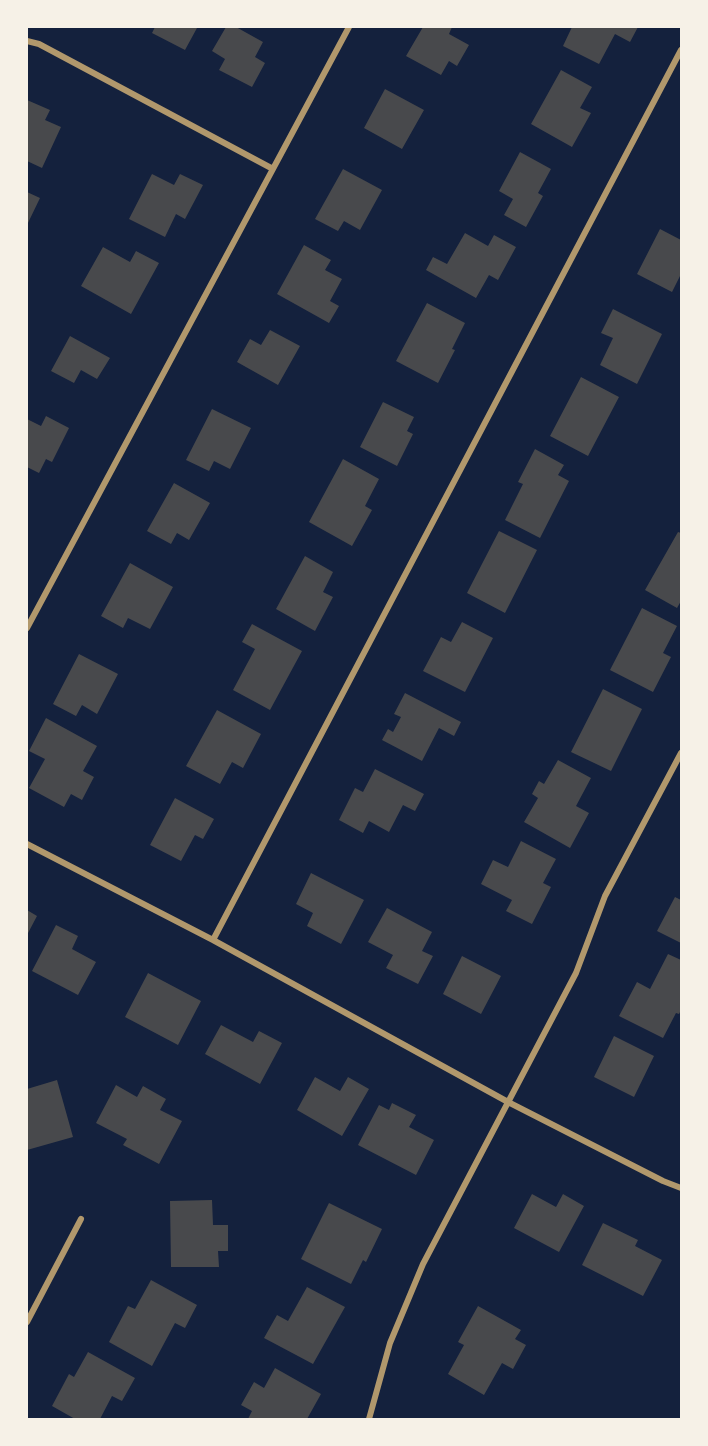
<!DOCTYPE html>
<html>
<head>
<meta charset="utf-8">
<style>
	body { margin:0 }
	#map { position:relative; width:708px; height:1446px; overflow:hidden; background:#14213d; font-family:Helvetica,sans-serif }
	canvas { display:block }
	.frame { position:absolute; inset:0; border:28px solid #f6f1e7; pointer-events:none }
</style>
</head>
<body>
<div id="map">
<canvas width="708" height="1446"></canvas>
<div class="frame"></div>
</div>
<script>
const g = document.querySelector('canvas').getContext('2d');
g.lineJoin = 'round';
function fillPath(path, color) { g.fillStyle = color; g.fill(path, 'evenodd'); }
const toPath = rows => new Path2D(rows.map(r => 'M' + r).join(''));
function stroke(path, color, width, dash) { g.strokeStyle = color; g.lineWidth = width; g.lineCap = dash ? 'butt' : 'round'; g.setLineDash(dash || []); g.stroke(path); }
fillPath(toPath([
	[155,27,195,27,197,28,185,50,152,33],
	[226,27,236,27,263,42,255,57,265,63,252,87,219,70,225,59,212,51],
	[423,27,452,27,449,34,469,45,457,66,449,61,441,75,406,56],
	[572,27,638,27,630,42,615,34,599,64,563,46],
	[561,70,592,87,580,108,591,113,572,147,531,124],
	[385,89,424,110,402,149,364,128],
	[27,100,50,110,45,120,61,127,42,168,27,161],
	[520,152,551,169,538,193,543,196,526,227,504,215,513,199,499,191],
	[343,169,382,190,360,230,344,221,338,231,315,219],
	[152,174,174,185,180,174,203,185,185,219,176,214,165,237,129,219],
	[27,192,40,198,27,225],
	[660,229,681,240,681,274,672,292,637,274],
	[465,233,488,246,494,235,516,247,498,280,489,275,476,298,426,270,433,257,447,264],
	[304,245,331,260,325,270,342,279,330,301,339,306,329,323,277,294],
	[103,247,130,262,136,251,159,263,131,314,81,286],
	[427,303,465,323,452,349,455,350,438,383,396,361],
	[613,309,662,334,637,384,600,365,613,338,601,333],
	[270,330,300,346,278,385,237,362,250,339,261,345],
	[70,336,110,358,97,379,81,370,74,383,51,371],
	[581,377,619,397,588,456,550,436],
	[383,402,414,417,407,431,413,434,397,466,360,447],
	[212,409,251,428,230,469,214,461,209,471,186,460],
	[46,416,69,428,52,462,46,459,39,473,27,467,27,419,41,426],
	[535,449,564,465,558,475,569,481,540,538,505,520,523,484,518,482],
	[343,459,379,479,365,506,372,510,352,546,309,522],
	[174,483,210,503,189,540,177,533,171,544,147,531],
	[499,531,537,550,505,613,467,593],
	[678,532,681,533,681,601,677,608,645,590],
	[305,556,333,572,323,592,333,597,315,631,276,609],
	[130,563,173,587,150,629,128,618,123,628,101,616],
	[642,608,677,626,663,653,671,657,653,692,610,670],
	[462,622,493,638,465,692,423,671,441,637,451,642],
	[252,624,302,651,270,710,233,690,255,649,242,642],
	[79,654,118,674,97,714,82,705,76,716,53,704],
	[603,689,642,709,611,771,571,752],
	[405,693,461,722,454,736,439,728,422,761,382,740,388,729,393,732,401,717,394,714],
	[217,710,261,734,243,768,232,762,220,784,186,766],
	[46,718,97,746,83,771,94,777,82,800,71,794,64,807,29,788,45,759,29,751],
	[558,760,591,778,576,806,589,813,570,848,524,822,538,798,532,794,539,781,544,784],
	[375,769,424,794,415,811,403,805,389,832,369,821,363,833,339,820,355,788,363,792],
	[175,798,214,819,203,839,195,835,181,861,150,845],
	[521,841,556,859,543,883,551,887,532,924,506,911,512,900,481,884,493,860,508,867],
	[311,873,364,900,341,944,307,926,313,913,296,904],
	[675,897,681,900,681,943,657,931],
	[387,908,432,932,422,951,433,956,418,984,386,968,393,955,368,942],
	[27,910,37,916,27,935],
	[56,925,78,936,72,949,96,962,78,995,32,971],
	[668,954,681,960,681,1010,679,1014,676,1013,663,1038,619,1016,637,982,650,989],
	[462,956,501,976,481,1014,443,994],
	[148,973,201,1001,178,1045,125,1017],
	[221,1025,253,1042,259,1031,282,1043,260,1084,205,1054],
	[614,1036,654,1056,634,1097,594,1077],
	[315,1077,340,1091,348,1077,369,1089,342,1136,297,1110],
	[57,1080,73,1137,27,1150,27,1089],
	[116,1085,137,1097,143,1086,166,1099,160,1110,182,1121,159,1164,123,1145,127,1139,96,1123],
	[392,1103,416,1115,409,1127,434,1140,416,1175,358,1145,379,1105,389,1110],
	[532,1194,556,1207,563,1194,584,1206,559,1252,514,1228],
	[212,1200,213,1225,228,1225,228,1251,218,1251,219,1267,171,1267,170,1201],
	[329,1203,382,1229,366,1262,363,1260,351,1284,301,1259],
	[603,1223,638,1240,635,1246,662,1260,643,1296,582,1265],
	[151,1280,197,1305,185,1328,175,1323,152,1366,109,1342,128,1306,135,1309],
	[307,1287,345,1307,313,1364,264,1338,277,1315,288,1321],
	[478,1306,521,1330,515,1339,526,1345,513,1369,502,1363,484,1395,448,1374,464,1345,458,1342],
	[88,1352,135,1378,122,1401,112,1396,100,1419,75,1419,52,1406,69,1374,74,1377],
	[275,1368,321,1394,307,1419,248,1419,252,1411,241,1405,254,1382,264,1388]
]), '#48494c');
stroke(toPath([
	[27,41,39,44,273,169],
	[27,628,349,27],
	[27,844,213,940,508,1102,663,1181,681,1188],
	[213,940,681,50],
	[27,1322,81,1219],
	[369,1419,390,1343,423,1264,576,973,605,896,681,753]
]), '#b1986c', 6);
</script>
</body>
</html>
